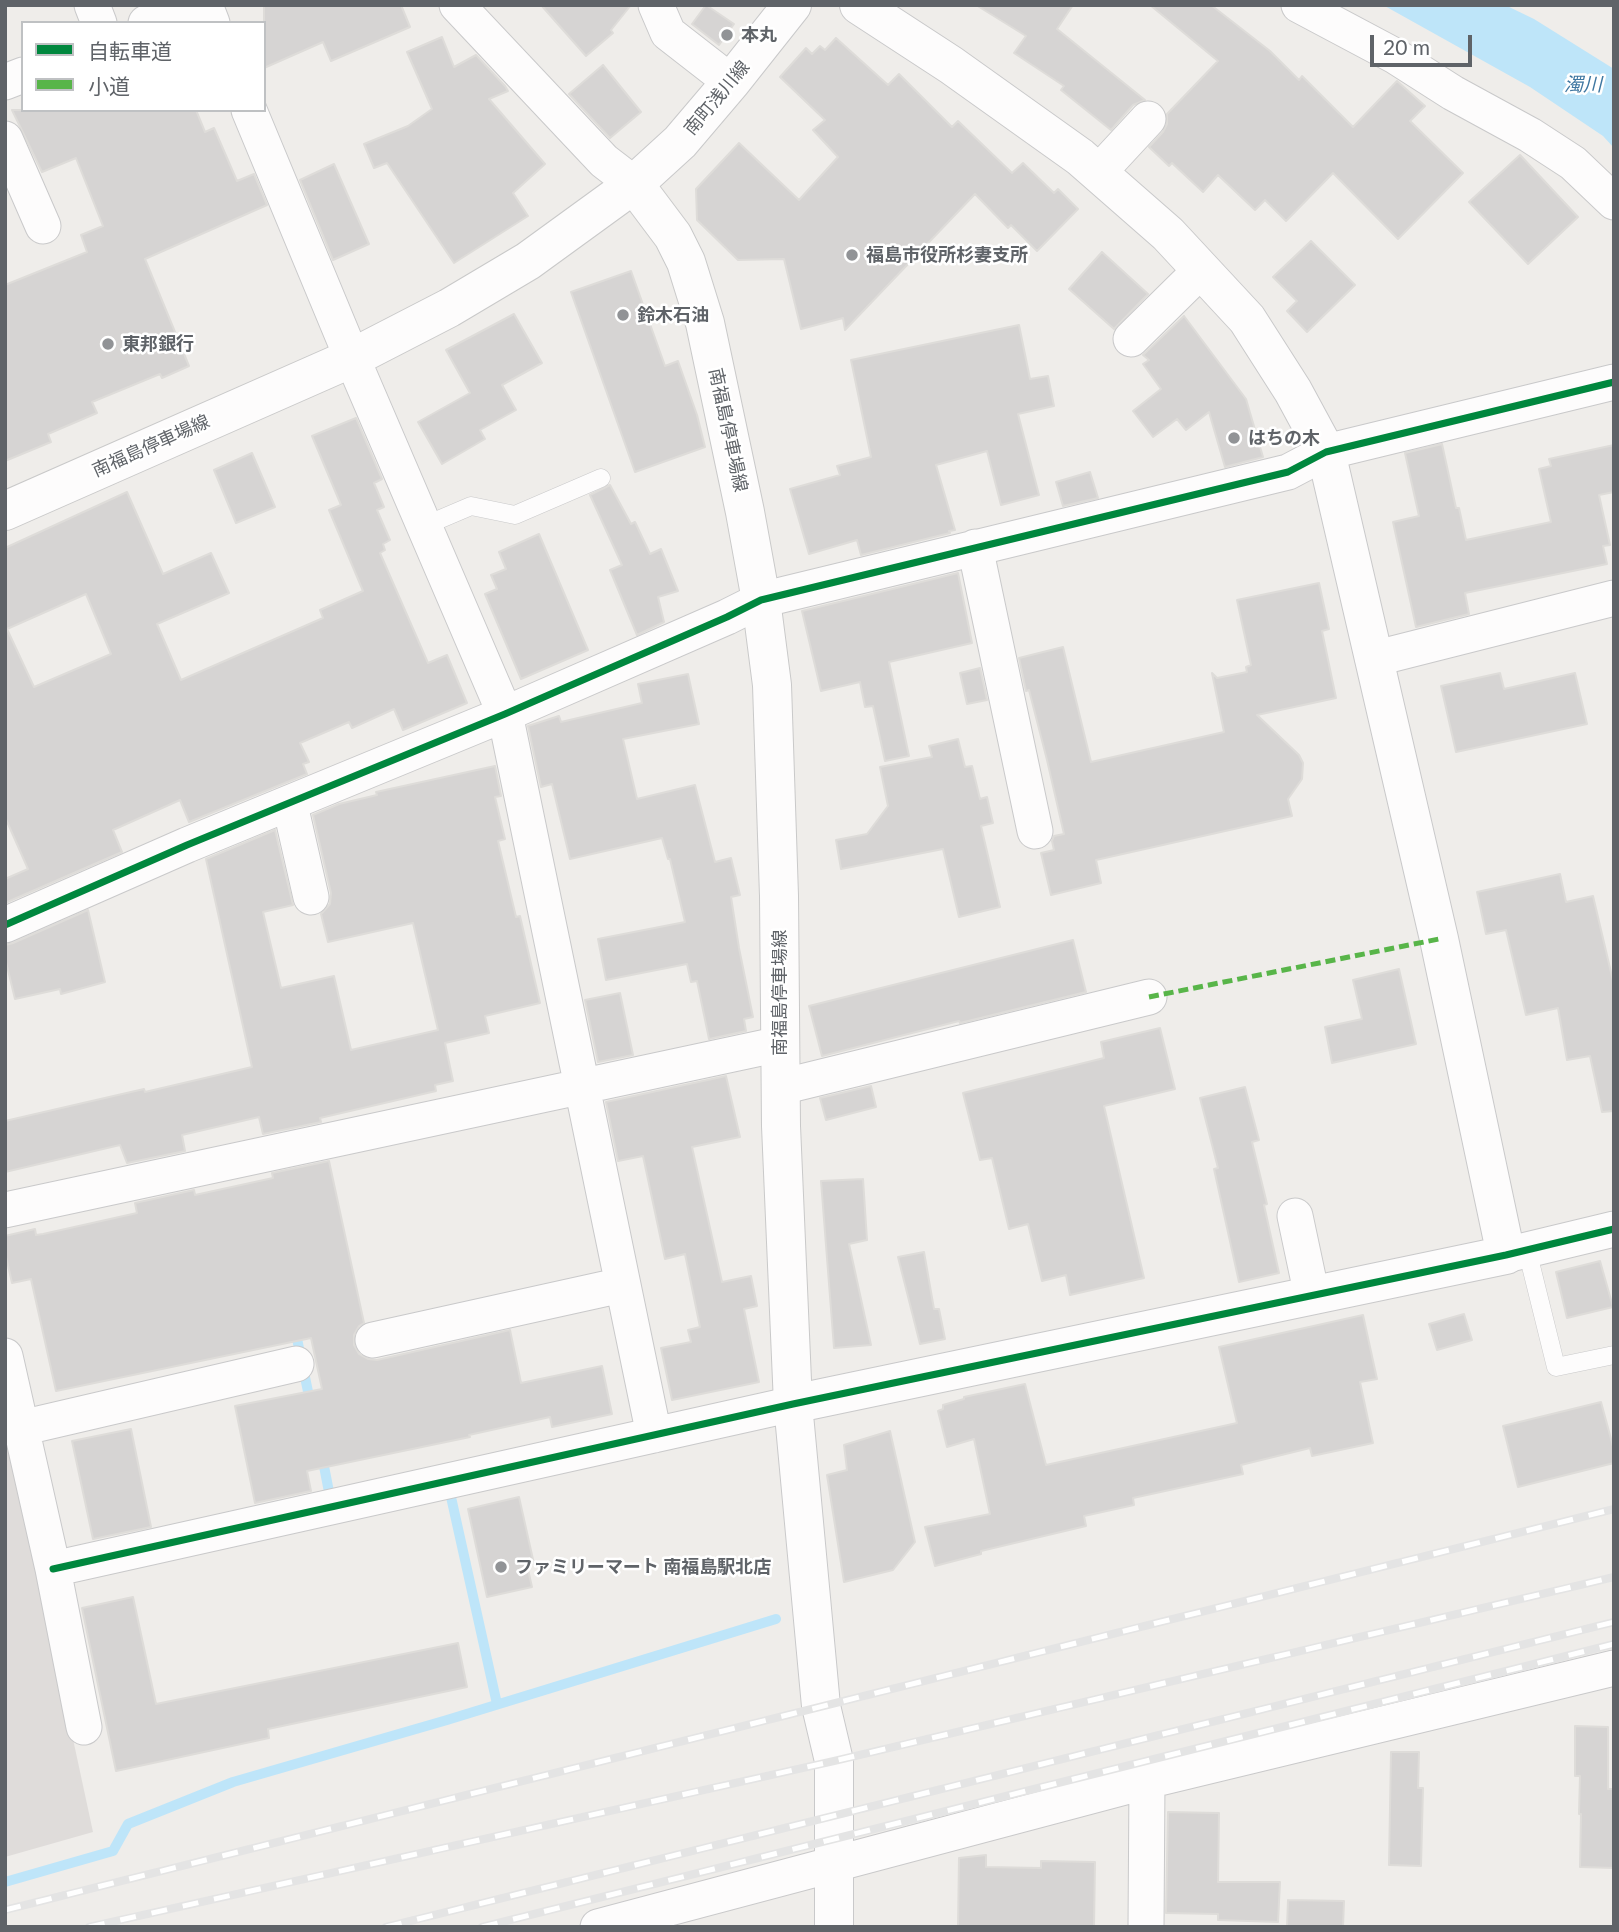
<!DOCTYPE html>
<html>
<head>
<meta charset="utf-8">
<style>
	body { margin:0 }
	#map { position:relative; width:1619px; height:1932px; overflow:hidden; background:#efedea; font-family:Lato,"Noto Sans JP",sans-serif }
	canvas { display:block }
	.frame { position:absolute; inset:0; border:7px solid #5f6368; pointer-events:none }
	.legend { position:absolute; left:21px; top:21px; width:245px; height:91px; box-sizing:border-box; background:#fff; border:2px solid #bfc1c3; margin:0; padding:9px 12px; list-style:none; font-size:21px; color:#5f6368 }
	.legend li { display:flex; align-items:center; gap:14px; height:35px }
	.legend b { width:35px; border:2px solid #bfc1c3 }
	.scale { position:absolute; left:1370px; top:35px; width:102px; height:32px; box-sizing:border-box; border:4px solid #5f6368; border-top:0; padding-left:9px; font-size:21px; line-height:24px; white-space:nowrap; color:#5f6368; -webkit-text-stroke:5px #fff; paint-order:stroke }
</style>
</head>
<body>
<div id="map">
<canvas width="1619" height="1932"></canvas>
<div class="frame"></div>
<ul class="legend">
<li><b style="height:9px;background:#00873e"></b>自転車道</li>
<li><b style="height:9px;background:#58b549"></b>小道</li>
</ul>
<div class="scale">20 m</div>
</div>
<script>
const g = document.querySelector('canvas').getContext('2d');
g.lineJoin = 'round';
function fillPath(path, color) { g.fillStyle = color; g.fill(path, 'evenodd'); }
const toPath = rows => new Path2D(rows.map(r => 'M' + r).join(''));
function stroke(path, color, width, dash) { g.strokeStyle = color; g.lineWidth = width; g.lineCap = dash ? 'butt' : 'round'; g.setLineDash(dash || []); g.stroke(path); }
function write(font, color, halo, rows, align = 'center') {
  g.font = font + ' Lato,"Noto Sans JP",sans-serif'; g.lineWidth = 5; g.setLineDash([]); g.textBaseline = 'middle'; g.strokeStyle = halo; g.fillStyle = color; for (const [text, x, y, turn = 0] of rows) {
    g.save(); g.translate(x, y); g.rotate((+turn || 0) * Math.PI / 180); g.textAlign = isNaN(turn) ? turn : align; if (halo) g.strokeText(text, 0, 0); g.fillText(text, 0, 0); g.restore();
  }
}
fillPath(toPath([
	[5,1423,93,1832,5,1857]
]), '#dfdcda');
fillPath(toPath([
	[1383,5,1505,5,1534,19,1614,69,1614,148,1603,136,1530,87]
]), '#bee5f9');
stroke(toPath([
	[295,1329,311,1406],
	[322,1456,330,1497],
	[451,1497,497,1704],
	[5,1882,113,1851,128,1824,233,1782,447,1720,776,1619]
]), '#bee5f9', 10);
const building = toPath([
	[264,5,401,5,410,27,331,61,323,42,264,68,264,5],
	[541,5,631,5,611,30,613,33,586,56,541,5],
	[706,5,734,24,719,45,692,24,706,5],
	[976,5,1073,5,1057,29,1145,100,1133,105,1111,130,1061,90,1064,86,1014,53,1026,36,976,5],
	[1150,5,1211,5,1270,51,1299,80,1302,76,1353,127,1397,81,1425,106,1410,121,1463,173,1398,239,1333,173,1286,221,1265,200,1255,210,1218,175,1203,192,1172,163,1169,166,1149,147,1163,132,1167,124,1167,114,1218,61,1150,5],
	[442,37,454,67,476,55,505,86,508,91,489,99,545,164,513,193,528,216,454,263,387,163,374,168,364,144,408,126,432,109,407,52,442,37],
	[836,38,888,85,899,74,952,127,958,121,1012,173,1023,163,1054,193,1058,189,1078,209,1037,251,1011,225,1008,228,975,194,845,330,843,318,801,329,784,259,738,260,697,220,696,189,739,143,799,200,838,157,813,130,825,120,780,77,806,48,812,54,820,46,825,50,836,38],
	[603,65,641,112,610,138,569,94,603,65],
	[12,110,196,110,205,132,214,128,237,181,254,174,267,205,145,259,189,366,162,378,160,374,92,402,97,413,48,434,51,442,5,461,5,285,87,252,81,235,103,226,76,158,42,172,12,110],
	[1520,155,1578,217,1528,264,1469,202,1520,155],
	[334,164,369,244,333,260,300,180,334,164],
	[1311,241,1355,285,1307,332,1287,311,1297,301,1273,277,1311,241],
	[1102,252,1148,294,1114,329,1069,289,1102,252],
	[631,271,665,366,678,361,697,415,705,447,635,472,571,292,631,271],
	[514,314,542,363,502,385,516,410,480,430,485,439,442,464,418,422,470,393,446,350,514,314],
	[1184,316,1246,399,1263,457,1225,467,1209,412,1186,430,1177,419,1153,437,1133,411,1161,389,1143,364,1149,360,1143,355,1184,316],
	[1019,325,1030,379,1048,376,1054,406,1018,414,1039,495,1001,505,987,451,936,465,955,530,949,531,950,533,861,555,857,540,809,554,790,489,840,475,837,466,871,457,851,360,1019,325],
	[356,418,382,479,374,483,384,507,377,510,390,540,383,544,385,550,380,553,428,663,447,655,467,703,403,730,394,709,352,728,349,722,300,743,309,762,303,764,307,774,189,822,180,800,113,830,122,852,5,903,5,879,28,869,5,817,5,548,127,492,163,574,211,553,229,593,157,624,181,680,323,618,320,610,363,591,329,510,341,505,312,436,356,418],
	[86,594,111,654,34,687,7,629,86,594],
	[1442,444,1456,508,1459,508,1466,540,1551,522,1539,469,1551,466,1549,459,1614,445,1614,492,1599,495,1610,545,1603,546,1607,564,1465,593,1469,614,1416,627,1393,522,1419,516,1405,453,1442,444],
	[252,453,275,507,236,523,214,470,252,453],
	[1090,472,1098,498,1063,506,1056,482,1090,472],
	[610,485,631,524,635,522,650,554,661,549,678,591,658,597,664,622,637,635,610,570,622,565,590,495,610,485],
	[539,534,588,650,521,679,485,594,497,589,491,575,506,569,499,552,539,534],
	[958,573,972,643,889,662,909,756,885,761,873,706,865,707,860,682,821,691,802,611,958,573],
	[1319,583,1329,629,1322,631,1336,698,1257,715,1299,755,1303,763,1302,779,1288,799,1292,816,1096,860,1101,883,1051,895,1041,853,1054,850,1052,841,1054,836,1064,834,1047,760,1029,690,1026,691,1019,658,1063,647,1091,762,1224,732,1212,673,1217,678,1247,672,1246,667,1251,665,1237,600,1319,583],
	[980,668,987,700,967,704,960,673,980,668],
	[1500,673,1504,689,1575,673,1587,724,1456,752,1441,686,1500,673],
	[688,674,699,724,623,739,637,799,695,785,715,862,731,858,740,895,731,897,739,948,753,1017,744,1019,746,1031,709,1039,697,981,691,982,687,964,606,980,598,939,685,922,670,859,668,859,662,838,570,859,552,784,541,787,528,726,559,716,561,722,642,703,638,684,688,674],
	[958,739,965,767,972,766,980,799,987,797,993,823,981,826,1000,907,959,917,943,849,841,869,836,840,867,834,888,806,880,767,932,757,929,746,958,739],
	[495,766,501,796,495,797,505,839,498,841,516,917,520,916,540,1003,485,1016,489,1033,445,1043,453,1081,435,1085,436,1091,320,1118,321,1122,263,1134,259,1117,182,1135,185,1151,127,1163,120,1145,5,1172,5,1121,83,1103,144,1089,145,1092,252,1067,206,859,275,830,293,905,263,912,281,988,334,976,351,1050,438,1030,413,923,328,942,321,914,330,904,331,893,313,815,339,804,377,795,376,792,495,766],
	[1560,874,1566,902,1593,896,1614,985,1614,1111,1602,1112,1590,1056,1567,1060,1558,1008,1526,1015,1506,930,1486,934,1477,892,1560,874],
	[88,910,105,982,61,994,60,989,15,999,5,958,5,945,13,943,88,910],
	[1073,940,1086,992,960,1023,959,1021,822,1056,809,1006,1073,940],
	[1399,969,1416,1044,1332,1063,1325,1027,1362,1019,1353,980,1399,969],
	[620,993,633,1055,598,1062,585,1000,620,993],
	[1160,1028,1175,1089,1104,1106,1144,1278,1070,1295,1066,1275,1042,1281,1028,1224,1009,1229,992,1158,980,1160,963,1093,1104,1058,1101,1042,1160,1028],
	[726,1076,740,1137,692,1147,722,1282,751,1276,757,1306,744,1309,759,1382,672,1400,661,1348,691,1342,688,1330,700,1327,685,1254,665,1259,643,1156,618,1161,606,1102,726,1076],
	[871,1086,876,1107,826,1120,820,1098,871,1086],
	[1245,1087,1259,1140,1252,1142,1267,1204,1264,1205,1279,1273,1239,1282,1214,1169,1218,1168,1200,1098,1245,1087],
	[329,1161,364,1323,359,1326,354,1335,354,1345,359,1354,368,1359,377,1360,510,1330,521,1383,602,1366,612,1414,552,1427,550,1417,469,1435,470,1437,307,1471,311,1491,255,1503,235,1406,322,1389,311,1338,56,1391,31,1279,12,1283,5,1252,5,1236,35,1229,36,1235,43,1234,137,1213,135,1203,194,1190,195,1195,273,1178,272,1173,329,1161],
	[863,1179,867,1240,849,1244,871,1345,834,1348,821,1181,863,1179],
	[924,1252,934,1309,939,1309,945,1339,920,1344,898,1257,924,1252],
	[1600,1261,1613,1307,1567,1318,1556,1272,1600,1261],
	[1464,1314,1472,1340,1437,1350,1429,1324,1464,1314],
	[1363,1315,1377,1379,1360,1382,1373,1443,1312,1456,1310,1448,1241,1465,1243,1474,1133,1498,1134,1505,1084,1516,1086,1526,981,1551,981,1554,935,1566,925,1527,990,1514,974,1439,947,1447,938,1411,943,1409,943,1405,964,1399,964,1397,1025,1384,1046,1465,1237,1423,1219,1347,1363,1315],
	[1601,1402,1614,1450,1614,1463,1518,1487,1503,1426,1601,1402],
	[131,1429,151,1527,93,1539,72,1441,131,1429],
	[890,1431,915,1542,893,1570,844,1582,827,1475,847,1470,844,1445,890,1431],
	[519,1497,534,1564,527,1565,532,1587,487,1597,468,1509,519,1497],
	[133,1597,156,1704,458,1643,467,1687,268,1729,269,1738,116,1771,82,1608,133,1597],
	[1575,1726,1608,1727,1608,1789,1614,1789,1614,1868,1580,1867,1581,1814,1579,1814,1580,1776,1575,1776,1575,1726],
	[1391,1752,1419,1752,1418,1788,1423,1788,1421,1866,1389,1865,1391,1752],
	[1168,1812,1219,1813,1218,1882,1280,1882,1278,1922,1218,1920,1218,1914,1166,1913,1168,1812],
	[986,1855,986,1867,1041,1868,1041,1861,1095,1862,1094,1927,958,1927,959,1858,986,1855],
	[1288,1900,1344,1901,1343,1927,1287,1927,1288,1900]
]);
fillPath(building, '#d6d4d3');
stroke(building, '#dedcd9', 2);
const service = toPath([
	[424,526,471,506,515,515,601,478],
	[1527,1250,1556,1367,1614,1355]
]);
const minor = toPath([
	[92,5,99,23],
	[205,5,212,23],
	[457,5,604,161,634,184],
	[656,5,668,33,731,82],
	[1299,5,1395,56,1453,93,1530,135,1573,163,1614,202],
	[146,23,187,5],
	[5,82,23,75],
	[249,110,352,358,505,714,654,1435],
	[5,139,43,226],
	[1098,173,1148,119],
	[1131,339,1201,270],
	[975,547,1035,831],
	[1373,659,1614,598],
	[290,805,311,897],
	[5,925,187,845,505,714,727,617,761,600,1288,472,1326,452,1614,382],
	[781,1087,1149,997],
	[5,1210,780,1044],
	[1295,1216,1312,1296],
	[1506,1255,1614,1229],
	[373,1340,622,1285],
	[5,1356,53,1569,84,1727],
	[21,1428,296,1364],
	[53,1569,793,1404],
	[598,1927,1147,1781,1614,1668],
	[1146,1927,1147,1781]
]);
const tertiary = toPath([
	[634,184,680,142,731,82,792,5],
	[834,1927,834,1761,821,1706,793,1404,1506,1255,1439,939,1326,452,1293,391,1247,319,1168,234,1080,157,951,65,859,5]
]);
const secondary = toPath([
	[5,511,352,358,449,308,528,261,634,184,673,236,686,262,705,323,745,512,761,600,772,685,779,896,781,1126,793,1404]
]);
stroke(service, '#c9c9ca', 19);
stroke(minor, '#c9c9ca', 37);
stroke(tertiary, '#c9c9ca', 40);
stroke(secondary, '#c9c9c9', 40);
stroke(service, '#fdfcfc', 18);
stroke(minor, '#fdfcfc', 35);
stroke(tertiary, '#fdfcfc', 38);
stroke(secondary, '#fdfcfc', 38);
const rail = toPath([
	[5,1910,1614,1509],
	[89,1927,834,1761,1614,1577],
	[386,1927,1614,1622],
	[482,1927,1614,1644]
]);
stroke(rail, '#e4e4e4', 8);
stroke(rail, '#fff', 5, [16]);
stroke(toPath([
	[1149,997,1439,939]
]), '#58b549', 5, [10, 5]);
stroke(toPath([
	[5,925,187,845,505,714,727,617,761,600,1288,472,1326,452,1614,382],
	[53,1569,793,1404,1506,1255,1614,1229]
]), '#00873e', 7);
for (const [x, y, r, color] of [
	[727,35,7,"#919396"],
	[852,255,7,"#919396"],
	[623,315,7,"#919396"],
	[108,344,7,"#919396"],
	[1234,438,7,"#919396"],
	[501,1567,7,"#919396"]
]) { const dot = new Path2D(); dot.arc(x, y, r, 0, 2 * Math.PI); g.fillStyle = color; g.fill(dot); stroke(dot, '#fff', 2.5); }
write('bold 18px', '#5f6368', '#fff', [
	["本丸",741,35],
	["福島市役所杉妻支所",866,255],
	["鈴木石油",637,315],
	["東邦銀行",122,344],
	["はちの木",1248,438],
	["ファミリーマート 南福島駅北店",515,1567]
], 'left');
write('18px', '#5f6368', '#fff', [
	["南町浅川線",717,98,-50],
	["南福島停車場線",728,430,78],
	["南福島停車場線",151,446,-24],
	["南福島停車場線",780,993,-90]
]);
write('italic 19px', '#3f77a1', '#fff', [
	["濁川",1583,85]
]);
</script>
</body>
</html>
